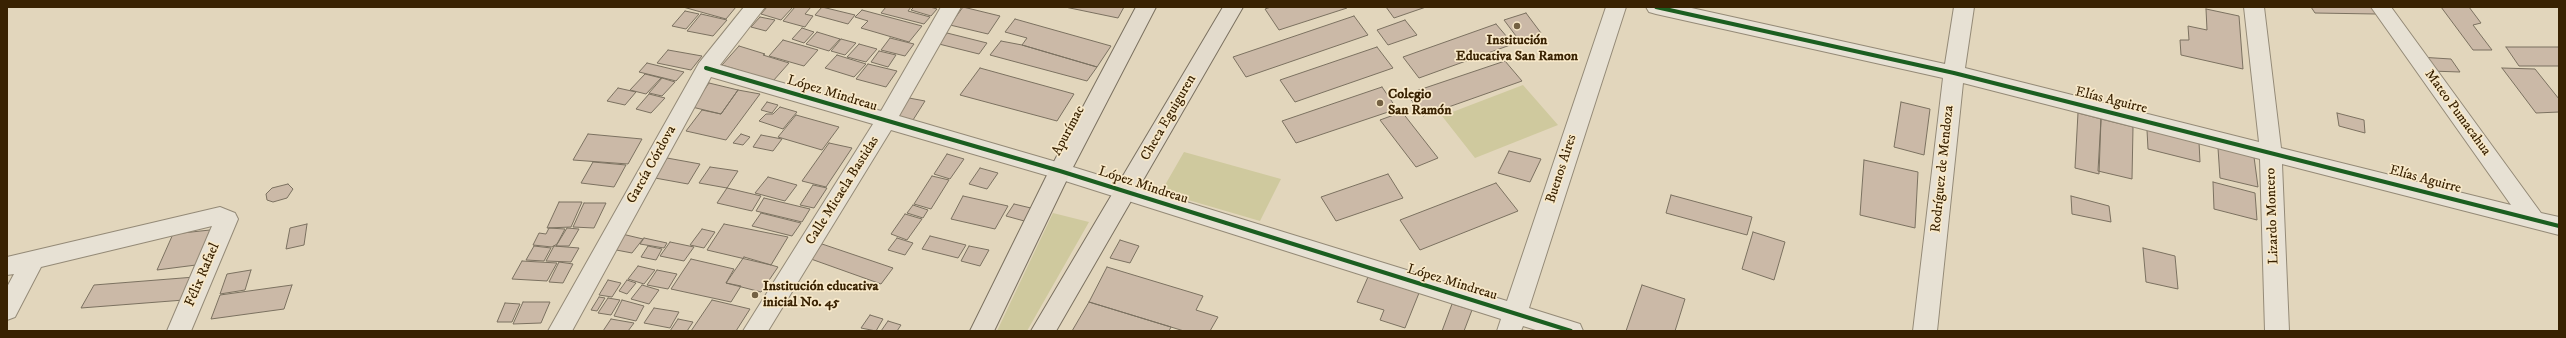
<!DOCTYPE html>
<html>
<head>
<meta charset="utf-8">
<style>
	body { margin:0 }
	#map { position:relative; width:2566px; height:338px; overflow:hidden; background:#e2d6bc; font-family:"IM FELL DW Pica",serif }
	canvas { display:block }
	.frame { position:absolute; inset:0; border:8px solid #392202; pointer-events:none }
</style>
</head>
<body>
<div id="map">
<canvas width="2566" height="338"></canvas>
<div class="frame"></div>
</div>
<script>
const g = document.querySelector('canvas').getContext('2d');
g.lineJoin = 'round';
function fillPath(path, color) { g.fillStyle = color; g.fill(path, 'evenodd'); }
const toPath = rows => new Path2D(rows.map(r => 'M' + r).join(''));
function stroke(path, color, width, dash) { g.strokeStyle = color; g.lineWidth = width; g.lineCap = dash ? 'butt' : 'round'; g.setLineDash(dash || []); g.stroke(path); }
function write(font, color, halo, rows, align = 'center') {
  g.font = font + ' "IM FELL DW Pica",serif'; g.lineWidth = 3.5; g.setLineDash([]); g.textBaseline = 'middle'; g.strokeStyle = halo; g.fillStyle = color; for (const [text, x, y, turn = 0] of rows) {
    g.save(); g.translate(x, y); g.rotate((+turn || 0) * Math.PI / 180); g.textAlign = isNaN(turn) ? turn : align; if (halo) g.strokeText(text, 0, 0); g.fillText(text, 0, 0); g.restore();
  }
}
fillPath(toPath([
	[1523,85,1558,125,1475,158,1442,116],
	[1184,152,1281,179,1260,221,1161,192],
	[1053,213,1089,222,1027,331,997,331]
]), '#cfc99e');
const building = toPath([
	[683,7,736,7,726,19,683,7],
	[767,7,793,7,781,20,761,14,767,7],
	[795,7,811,7,805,14,813,16,805,27,783,21,795,7],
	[822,7,855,15,848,24,815,15,822,7],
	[886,7,911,7,908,11,930,17,924,24,881,13,886,7],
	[914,7,930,7,937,9,931,16,911,10,914,7],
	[963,7,1000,16,988,34,950,25,963,7],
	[1065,7,1124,7,1118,18,1065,7],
	[1271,7,1346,7,1347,8,1279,30,1265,9,1271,7],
	[1386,7,1426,7,1394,18,1386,7],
	[2311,7,2372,7,2376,14,2315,13,2311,7],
	[2441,7,2469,7,2481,23,2473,25,2492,50,2473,50,2441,7],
	[2206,9,2239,16,2243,69,2181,55,2180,40,2189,40,2188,26,2207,30,2206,9],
	[862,10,922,26,909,42,861,28,868,21,855,17,862,10],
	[685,11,699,14,686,29,672,26,685,11],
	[1526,13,1541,33,1519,40,1504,20,1526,13],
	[701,14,727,20,713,36,687,31,701,14],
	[1354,16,1368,35,1246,77,1233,57,1354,16],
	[760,17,775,20,766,31,751,27,760,17],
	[1015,19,1111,46,1097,67,1022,45,1027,38,1005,32,1015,19],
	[1405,20,1417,35,1388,45,1377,30,1405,20],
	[1496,24,1513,44,1419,78,1403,57,1496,24],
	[802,28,814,32,804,43,792,39,802,28],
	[817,32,840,39,829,51,806,44,817,32],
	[947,33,987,43,979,54,939,44,947,33],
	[890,38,914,44,905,56,881,50,890,38],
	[841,39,856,43,845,55,831,51,841,39],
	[783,40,818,50,804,66,769,56,783,40],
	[1001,41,1022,45,1097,67,1087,81,990,55,1001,41],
	[859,44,877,49,866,62,847,57,859,44],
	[739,46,765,54,763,55,789,63,773,81,722,65,739,46],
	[1377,47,1393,68,1295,102,1280,80,1377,47],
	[2506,47,2559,47,2559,66,2519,66,2506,47],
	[668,50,702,56,691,70,657,63,668,50],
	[879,51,896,55,888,67,871,62,879,51],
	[837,55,866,64,854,77,825,68,837,55],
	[2419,57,2451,59,2460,72,2430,71,2419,57],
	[1505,61,1522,81,1423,116,1407,94,1505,61],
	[647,63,684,72,676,81,639,72,647,63],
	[868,64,897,71,886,87,856,79,868,64],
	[980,68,1074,94,1057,121,960,95,980,68],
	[2502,68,2535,69,2559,99,2559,112,2536,113,2502,68],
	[645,74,661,78,646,94,630,90,645,74],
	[662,78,675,82,662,96,649,93,662,78],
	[709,83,738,90,721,114,692,107,709,83],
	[1382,87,1397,109,1296,143,1282,121,1382,87],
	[618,88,636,92,625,105,607,101,618,88],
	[738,90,760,94,726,140,686,131,702,110,721,114,738,90],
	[649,94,665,98,651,113,636,109,649,94],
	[909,98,925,101,913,120,897,116,909,98],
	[767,102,778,105,772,113,761,110,767,102],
	[1901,102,1930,109,1924,155,1894,147,1901,102],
	[780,107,797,112,783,129,759,121,766,114,773,114,780,107],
	[1402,112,1438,158,1416,167,1380,120,1402,112],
	[2078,113,2101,119,2099,174,2075,168,2078,113],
	[2337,113,2364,120,2365,133,2339,126,2337,113],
	[796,115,839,127,822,150,778,137,796,115],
	[2101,119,2133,127,2132,179,2098,171,2101,119],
	[2147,130,2199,142,2200,162,2148,149,2147,130],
	[588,134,642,139,628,164,573,160,588,134],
	[741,134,750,137,743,145,733,143,741,134],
	[761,135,782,139,773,151,753,147,761,135],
	[829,143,852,148,826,187,802,181,829,143],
	[2218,148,2254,157,2258,187,2220,178,2218,148],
	[1509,151,1541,159,1530,182,1498,173,1509,151],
	[947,154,964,159,950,179,934,174,947,154],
	[667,158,700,164,688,184,655,178,667,158],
	[1864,160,1918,172,1915,228,1860,215,1864,160],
	[593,162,626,165,614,187,581,183,593,162],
	[710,167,738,171,727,188,699,183,710,167],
	[980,168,998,173,987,189,969,184,980,168],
	[1388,174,1403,198,1336,221,1321,197,1388,174],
	[932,176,949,180,931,209,914,204,932,176],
	[768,177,797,185,785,201,755,193,768,177],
	[2213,182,2255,193,2257,220,2214,209,2213,182],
	[1496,183,1518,211,1420,250,1400,220,1496,183],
	[288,184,293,189,287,198,273,202,267,200,266,194,272,188,288,184],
	[813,185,827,188,814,208,800,205,813,185],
	[727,188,761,196,752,211,717,203,727,188],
	[1671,195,1752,217,1747,235,1666,213,1671,195],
	[963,196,1008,206,995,229,951,219,963,196],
	[2071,196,2109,206,2111,222,2072,214,2071,196],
	[764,198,810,209,802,222,756,211,764,198],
	[559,202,582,202,571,227,547,228,559,202],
	[584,203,606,203,594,228,573,227,584,203],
	[1014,204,1035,209,1028,222,1006,216,1014,204],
	[913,205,928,210,923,218,907,213,913,205],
	[761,213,801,223,792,236,752,226,761,213],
	[905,214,922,219,907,240,891,234,905,214],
	[307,224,304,245,286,249,290,228,307,224],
	[724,224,788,237,771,265,707,250,724,224],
	[549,228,565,229,557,244,552,247,533,245,539,233,546,234,549,228],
	[567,228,579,229,569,246,556,246,567,228],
	[702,229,715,232,704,248,690,245,702,229],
	[210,230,196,265,157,270,173,234,210,230],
	[1753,232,1785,242,1774,280,1742,269,1753,232],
	[622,234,643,239,632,253,611,249,622,234],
	[930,236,966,245,958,258,922,249,930,236],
	[644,238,667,243,664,248,640,244,644,238],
	[897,238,913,243,905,255,888,250,897,238],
	[1120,240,1139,246,1130,263,1110,258,1120,240],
	[670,242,694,247,684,261,660,256,670,242],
	[822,244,893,268,881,284,811,259,822,244],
	[534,246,551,248,544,261,526,260,534,246],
	[554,246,579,248,571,262,546,261,554,246],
	[648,246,662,249,656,260,641,257,648,246],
	[969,246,989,250,980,266,961,261,969,246],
	[2143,248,2175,256,2178,289,2146,282,2143,248],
	[744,257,778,267,761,292,726,283,744,257],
	[691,259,734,269,726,283,741,286,731,302,671,289,691,259],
	[522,261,557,263,547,281,512,279,522,261],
	[559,262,573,264,563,283,549,282,559,262],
	[638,266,655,270,644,284,628,279,638,266],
	[1107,267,1203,296,1196,310,1218,317,1210,331,1184,331,1089,302,1107,267],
	[251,270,245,290,220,294,227,274,251,270],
	[657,270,677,274,668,289,647,285,657,270],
	[195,277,184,300,81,308,94,285,195,277],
	[1368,277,1419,293,1405,328,1380,320,1384,310,1357,302,1368,277],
	[608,280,621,283,612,297,599,295,608,280],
	[627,280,636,283,627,294,619,291,627,280],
	[292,285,284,309,211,319,220,295,292,285],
	[642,285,659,290,649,304,631,299,642,285],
	[1642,285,1685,299,1675,331,1626,331,1642,285],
	[599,297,605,298,597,311,591,310,599,297],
	[608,298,620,300,611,315,598,313,608,298],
	[622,300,644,306,636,321,614,316,622,300],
	[712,300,750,309,736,331,691,331,712,300],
	[523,302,550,302,541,323,513,324,523,302],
	[1089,302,1171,327,1169,331,1072,331,1089,302],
	[505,303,520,304,512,322,497,322,505,303],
	[1452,304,1472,310,1464,331,1442,331,1452,304],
	[654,308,679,312,670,328,644,323,654,308],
	[870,315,883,319,876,331,861,328,870,315],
	[611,319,634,323,628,331,603,331,611,319],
	[678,319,693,322,687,331,670,331,678,319],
	[888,321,901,325,897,331,881,331,888,321]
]);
fillPath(building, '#cbb9a7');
stroke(building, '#7b7160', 1);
const minor = toPath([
	[744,7,765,7,720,65,881,111,941,7,961,7,899,116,1060,163,1507,301,1606,7,1626,7,1529,308,1580,324,1583,331,1539,331,1523,326,1521,331,1497,331,1501,319,1059,179,891,130,768,331,743,331,873,124,711,77,572,331,548,331,699,63,744,7],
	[1646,7,1687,7,1945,64,1954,7,1974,7,1965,68,2259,142,2244,7,2264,7,2281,148,2511,205,2371,7,2391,7,2541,213,2559,217,2559,235,2282,164,2289,331,2265,331,2260,159,1963,83,1937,331,1913,331,1943,78,1656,14,1649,12,1646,7],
	[220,207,235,213,238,219,191,331,167,331,212,226,41,267,15,317,7,320,7,287,14,274,7,275,7,257,220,207]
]);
const major = toPath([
	[1136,7,1156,7,1071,171,994,331,970,331,1049,171,1136,7],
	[1223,7,1243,7,1056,331,1031,331,1223,7]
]);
stroke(minor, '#948a77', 2);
stroke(major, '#7b7160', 2);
fillPath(minor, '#e7e1d4');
fillPath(major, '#e3dbcc');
stroke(toPath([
	[1656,7,1954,73,2559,226],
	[706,68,1060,171,1571,331]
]), '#1b5e20', 4);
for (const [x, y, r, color] of [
	[1517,26,4,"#746143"],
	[1380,103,4,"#746143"],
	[755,295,4,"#746143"]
]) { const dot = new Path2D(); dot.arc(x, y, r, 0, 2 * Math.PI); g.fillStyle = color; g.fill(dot); stroke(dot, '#f7e8c9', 1.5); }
write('bold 14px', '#392202', '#f7e8c9', [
	["Institución",1517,41,"center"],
	["Educativa San Ramon",1517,57,"center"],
	["Colegio",1388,95],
	["San Ramón",1388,111],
	["Institución educativa",763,287],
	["inicial No. 45",763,303]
], 'left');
write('14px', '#392202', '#f7e8c9', [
	["López Mindreau",832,94,17],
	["Elías Aguirre",2111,101,14],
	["Mateo Pumacahua",2457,113,54],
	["Checa Eguiguren",1169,118,-60],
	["Apurímac",1069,131,-62],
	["García Córdova",652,165,-61],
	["Buenos Aires",1562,169,-72],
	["Rodríguez de Mendoza",1943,169,-84],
	["Elías Aguirre",2425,180,15],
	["López Mindreau",1143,186,18],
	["Calle Micaela Bastidas",843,191,-58],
	["Lizardo Montero",2273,216,-92],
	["Félix Rafael",203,275,-67],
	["López Mindreau",1452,283,17]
]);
</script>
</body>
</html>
